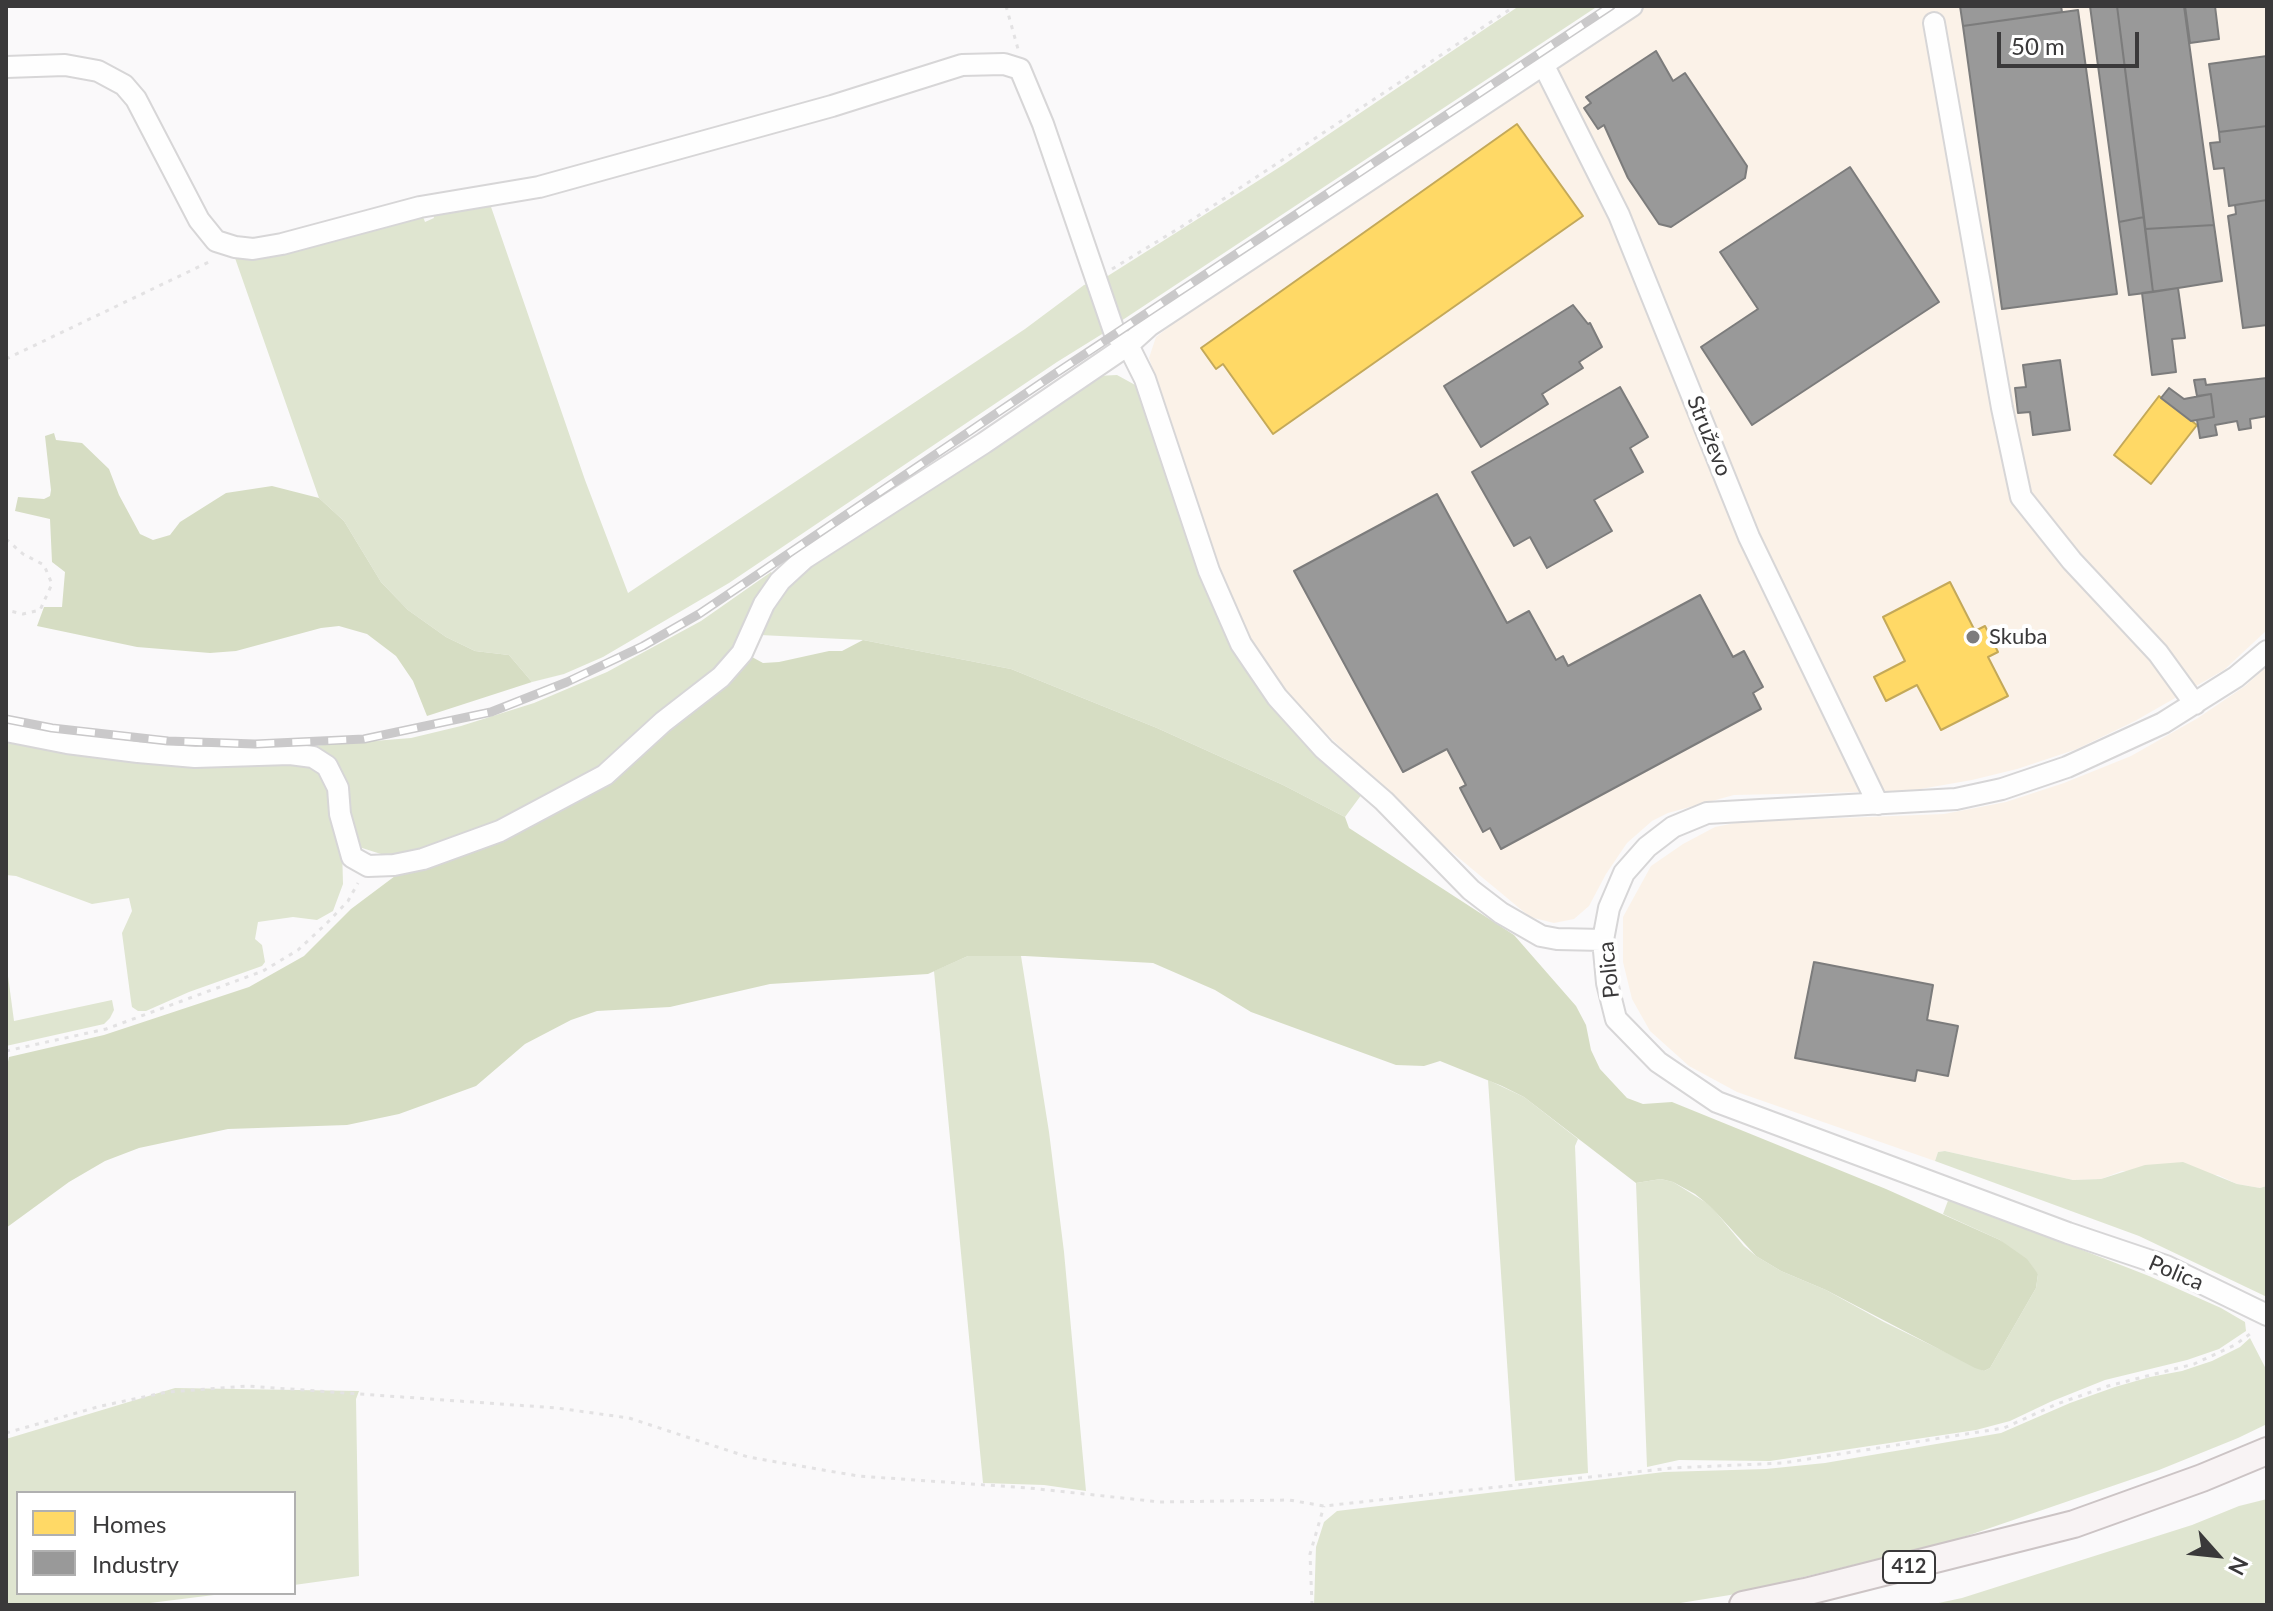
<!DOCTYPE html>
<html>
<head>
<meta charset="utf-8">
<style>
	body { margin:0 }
	#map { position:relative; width:2273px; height:1611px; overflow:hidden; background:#faf9fa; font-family:Lato,sans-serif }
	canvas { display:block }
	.frame { position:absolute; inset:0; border:8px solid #3a393a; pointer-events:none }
	.legend { position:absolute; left:16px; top:1491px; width:280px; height:104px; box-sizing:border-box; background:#fff; border:2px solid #b0b0b0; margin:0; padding:10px 14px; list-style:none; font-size:24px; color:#3a393a }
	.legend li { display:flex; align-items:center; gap:16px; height:40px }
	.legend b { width:40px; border:2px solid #b0b0b0 }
	.north { position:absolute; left:2177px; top:1515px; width:80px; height:80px; -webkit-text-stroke:6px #fff; paint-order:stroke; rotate:117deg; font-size:22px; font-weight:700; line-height:32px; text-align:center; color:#3a393a }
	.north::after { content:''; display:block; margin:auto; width:28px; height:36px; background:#3a393a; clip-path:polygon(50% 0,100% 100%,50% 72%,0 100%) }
	.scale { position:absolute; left:1997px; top:32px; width:142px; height:36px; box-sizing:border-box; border:4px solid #3a393a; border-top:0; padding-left:10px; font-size:24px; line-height:28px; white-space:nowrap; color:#3a393a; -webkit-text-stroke:6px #fff; paint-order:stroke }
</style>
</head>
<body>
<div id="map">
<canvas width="2273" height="1611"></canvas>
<div class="frame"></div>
<ul class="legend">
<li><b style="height:22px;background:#ffd966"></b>Homes</li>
<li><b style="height:22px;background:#999"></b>Industry</li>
</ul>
<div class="north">N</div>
<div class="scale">50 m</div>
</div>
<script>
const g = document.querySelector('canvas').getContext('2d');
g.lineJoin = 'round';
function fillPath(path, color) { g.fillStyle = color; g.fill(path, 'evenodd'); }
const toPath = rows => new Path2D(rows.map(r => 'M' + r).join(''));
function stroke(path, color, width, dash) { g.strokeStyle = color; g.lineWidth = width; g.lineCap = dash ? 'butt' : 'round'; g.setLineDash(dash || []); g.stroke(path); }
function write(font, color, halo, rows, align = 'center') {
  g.font = font + ' Lato,sans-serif'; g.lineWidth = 8; g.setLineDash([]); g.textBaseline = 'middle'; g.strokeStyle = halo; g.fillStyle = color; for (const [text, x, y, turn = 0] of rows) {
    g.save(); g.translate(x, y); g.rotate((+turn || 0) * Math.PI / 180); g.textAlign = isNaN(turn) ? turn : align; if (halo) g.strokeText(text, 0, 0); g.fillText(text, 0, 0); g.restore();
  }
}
fillPath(toPath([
	[1643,6,2267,6,2267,630,2224,670,2135,721,2077,749,2017,769,1972,780,1909,791,1734,795,1668,813,1652,821,1627,843,1606,874,1589,906,1574,919,1554,923,1530,917,1442,844,1292,701,1239,624,1149,358,1156,337,1184,315],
	[2267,666,2267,1186,2260,1188,2237,1184,2218,1175,2122,1171,2101,1179,2073,1180,1945,1151,1938,1152,1935,1161,1737,1092,1689,1066,1650,1031,1632,999,1623,962,1623,917,1651,866,1683,844,1715,827,1740,822,1944,814,2006,802,2064,783,2131,756,2198,718,2245,686]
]), '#fbf2e8');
fillPath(toPath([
	[1519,6,1598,6,1118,323,1103,279,1283,165],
	[489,201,585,480,628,593,1025,329,1084,285,1091,283,1107,331,1057,362,729,583,603,657,564,674,532,682,509,655,475,651,446,637,408,610,381,582,344,521,319,498,235,258,284,250,421,211,425,222,434,218,432,209],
	[1117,375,1137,386,1145,405,1233,640,1362,794,1345,817,1283,785,1157,728,1011,669,863,640,760,635,767,614,785,585,805,566,1096,376],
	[771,572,774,576,735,651,722,667,599,771,495,827,416,853,384,855,359,847,312,746,411,738,461,726,534,703,607,672,701,621],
	[6,738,278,759,313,765,331,787,342,847,343,884,333,911,317,920,293,917,258,922,255,939,262,945,265,962,262,966,189,992,146,1011,138,1011,132,1007,131,1001,122,933,132,911,129,898,92,904,16,876,6,875],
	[968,956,1021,956,1049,1132,1064,1252,1086,1491,1044,1485,983,1483,934,971],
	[6,961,14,1021,112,1000,114,1010,110,1018,104,1024,6,1046],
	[1488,1080,1524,1097,1578,1139,1575,1146,1588,1473,1515,1481],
	[1945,1151,2073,1180,2101,1179,2145,1165,2183,1162,2237,1184,2260,1188,2267,1186,2267,1297,2139,1236,1935,1161,1938,1152],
	[1661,1179,1673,1182,1710,1205,1744,1246,1756,1256,1781,1271,1826,1290,1884,1322,1984,1371,1990,1368,2036,1288,2038,1274,2000,1240,1943,1214,1949,1198,2149,1276,2221,1308,2245,1322,2246,1331,2219,1349,2187,1360,2105,1380,2050,1402,2010,1421,1976,1430,1770,1461,1679,1460,1647,1467,1636,1183],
	[2250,1338,2267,1371,2267,1424,2238,1438,2159,1470,1955,1540,1730,1595,1668,1605,1314,1605,1316,1547,1324,1522,1337,1511,1664,1472,1766,1469,1825,1463,2001,1433,2070,1403,2115,1387,2150,1377,2182,1371,2212,1361,2240,1347],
	[175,1388,359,1391,356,1399,359,1576,294,1585,294,1493,18,1493,18,1593,230,1593,134,1605,6,1605,6,1439],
	[2267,1499,2267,1605,1929,1605,1962,1598,2192,1525,2239,1506]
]), '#dfe5d0');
fillPath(toPath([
	[54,433,56,440,82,443,109,469,119,495,140,534,153,540,170,535,180,522,226,493,272,486,319,498,344,521,381,582,408,610,446,637,475,651,509,655,532,682,427,716,413,681,396,656,367,634,339,626,321,628,236,651,210,653,137,647,37,626,44,607,62,607,65,572,52,562,50,519,15,511,18,497,44,499,50,496,51,490,45,436],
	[863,640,1011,669,1157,728,1283,785,1345,817,1349,828,1514,935,1576,1006,1586,1025,1591,1050,1600,1069,1627,1098,1643,1104,1672,1102,1886,1189,2000,1240,2027,1259,2038,1274,2036,1288,1990,1368,1984,1371,1975,1368,1826,1290,1781,1271,1756,1256,1710,1206,1695,1194,1673,1182,1661,1179,1636,1183,1524,1097,1502,1086,1440,1061,1424,1066,1396,1065,1251,1012,1215,990,1153,963,1025,956,968,956,928,974,770,984,670,1007,597,1011,571,1020,525,1044,476,1086,399,1114,347,1125,228,1129,139,1148,105,1161,69,1182,6,1228,6,1071,9,1057,104,1035,249,987,304,956,351,909,399,873,499,838,722,685,740,672,752,657,763,663,779,662,829,651,842,651]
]), '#d6ddc3');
const homes = toPath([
	[1517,124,1583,216,1273,434,1223,364,1216,369,1201,348,1517,124],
	[2159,396,2197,425,2151,484,2114,455,2159,396],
	[1950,582,1975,631,1985,626,1998,652,1988,657,2008,696,1941,730,1917,685,1886,701,1874,677,1905,661,1883,617,1950,582]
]);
fillPath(homes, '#ffd966');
stroke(homes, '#c4a959', 2);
const industry = toPath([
	[1960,6,2061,6,2062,12,1963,26,1960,6],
	[2090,6,2117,6,2144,217,2119,222,2090,6],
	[2117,6,2184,6,2214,225,2145,229,2117,6],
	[2185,6,2215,6,2219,39,2190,43,2185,6],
	[2078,10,2117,294,2002,309,1963,26,2078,10],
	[1656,51,1673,81,1685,73,1747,166,1745,178,1671,227,1659,224,1628,178,1604,125,1598,129,1584,108,1591,103,1586,97,1656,51],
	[2267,56,2267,126,2219,132,2209,64,2267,56],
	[2267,126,2267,200,2229,206,2224,168,2214,169,2210,143,2220,142,2219,132,2267,126],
	[1850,167,1939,302,1752,425,1701,347,1758,309,1720,252,1850,167],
	[2267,200,2267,325,2243,328,2228,216,2236,214,2235,205,2267,200],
	[2144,217,2153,292,2129,295,2119,222,2144,217],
	[2214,225,2222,281,2153,292,2145,229,2214,225],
	[2178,288,2185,338,2172,339,2176,372,2152,375,2142,293,2178,288],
	[1573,305,1588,324,1590,323,1602,347,1579,362,1583,368,1542,394,1548,404,1481,447,1444,386,1573,305],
	[2060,360,2070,430,2033,435,2030,412,2018,413,2015,388,2026,387,2023,365,2060,360],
	[2267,378,2267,416,2250,419,2251,428,2239,430,2237,421,2215,425,2217,435,2200,438,2197,420,2214,417,2211,394,2197,396,2194,380,2205,379,2206,385,2267,378],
	[1620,387,1648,437,1630,448,1643,472,1594,500,1612,531,1547,568,1530,537,1514,546,1472,472,1620,387],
	[2169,388,2184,399,2211,394,2214,417,2191,421,2161,398,2169,388],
	[1437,494,1507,623,1529,611,1556,660,1563,656,1568,666,1700,595,1733,657,1744,651,1763,687,1753,693,1761,709,1501,849,1490,828,1483,832,1460,788,1466,785,1447,749,1403,772,1294,571,1437,494],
	[1814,962,1933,985,1927,1020,1958,1026,1948,1076,1917,1070,1915,1081,1795,1058,1814,962]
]);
fillPath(industry, '#999');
stroke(industry, '#7c7c7c', 2);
const minor = toPath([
	[1934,23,2002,408,2021,497,2072,561,2158,653,2195,704],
	[1544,66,1619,215,1749,537,1878,804],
	[6,67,65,65,98,71,124,85,136,99,199,220,216,241,235,247,253,249,282,244,420,207,539,187,832,106,962,65,1004,64,1020,69,1043,124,1115,334,1128,345,1145,379,1209,571,1241,644,1277,697,1324,749,1384,801,1471,890,1501,913,1541,936,1557,939,1603,940],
	[2267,651,2236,677,2163,723,2067,767,2002,789,1956,799,1707,813,1673,827,1647,847,1624,873,1609,908,1603,940,1607,983,1616,1019,1658,1062,1717,1102,2068,1233,2166,1266,2267,1315],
	[6,731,67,743,138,752,195,757,290,754,313,757,327,766,338,788,340,814,352,857,368,866,394,865,423,859,500,831,605,775,663,722,721,677,742,653,764,604,780,581,805,558,984,443,1128,345,1149,326,1632,6]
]);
const major = toPath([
	[1743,1605,1805,1592,2074,1524,2202,1478,2267,1451]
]);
stroke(minor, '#d7d6d7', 24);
stroke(major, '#ccc4c5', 30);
stroke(toPath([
	[1006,6,1018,49],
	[1112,269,1181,227,1515,6],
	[6,359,211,261],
	[6,539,23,554,44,565,52,584,40,610,23,614,6,610],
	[6,1051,106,1029,263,971,298,950,327,923,348,901,358,883],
	[6,1433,101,1406,167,1392,247,1386,557,1408,629,1418,748,1457,858,1476,1029,1488,1160,1502,1289,1500,1324,1506,1672,1468,1783,1463,2004,1428,2057,1404,2108,1386,2194,1364,2235,1345,2254,1331],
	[1312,1605,1310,1554,1324,1506]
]), '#e3e2e3', 3, [4, 6]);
stroke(minor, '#fefefe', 20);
stroke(major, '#f8f3f4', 26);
const rail = toPath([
	[6,719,52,728,168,741,255,744,364,739,491,712,567,682,643,646,699,614,1053,375,1611,6]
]);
stroke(rail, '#cac9ca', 9);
stroke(rail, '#fff', 6, [18]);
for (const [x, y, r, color] of [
	[1973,637,8,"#7d7c7d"]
]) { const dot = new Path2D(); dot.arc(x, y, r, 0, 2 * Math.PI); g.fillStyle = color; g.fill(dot); stroke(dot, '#fff', 3); }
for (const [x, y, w] of [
	[1909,1567,52]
]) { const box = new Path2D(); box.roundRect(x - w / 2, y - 16, w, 32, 6); g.fillStyle = '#fff'; g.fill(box); stroke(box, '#3a393a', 2); }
write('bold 20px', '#3a393a', null, [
	["412",1909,1567]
]);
write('22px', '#3a393a', '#fff', [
	["Struževo",1709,436,68],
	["Polica",1609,970,-96],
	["Polica",2176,1273,23]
]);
write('22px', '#3a393a', '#fff', [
	["Skuba",1989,637]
], 'left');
</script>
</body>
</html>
